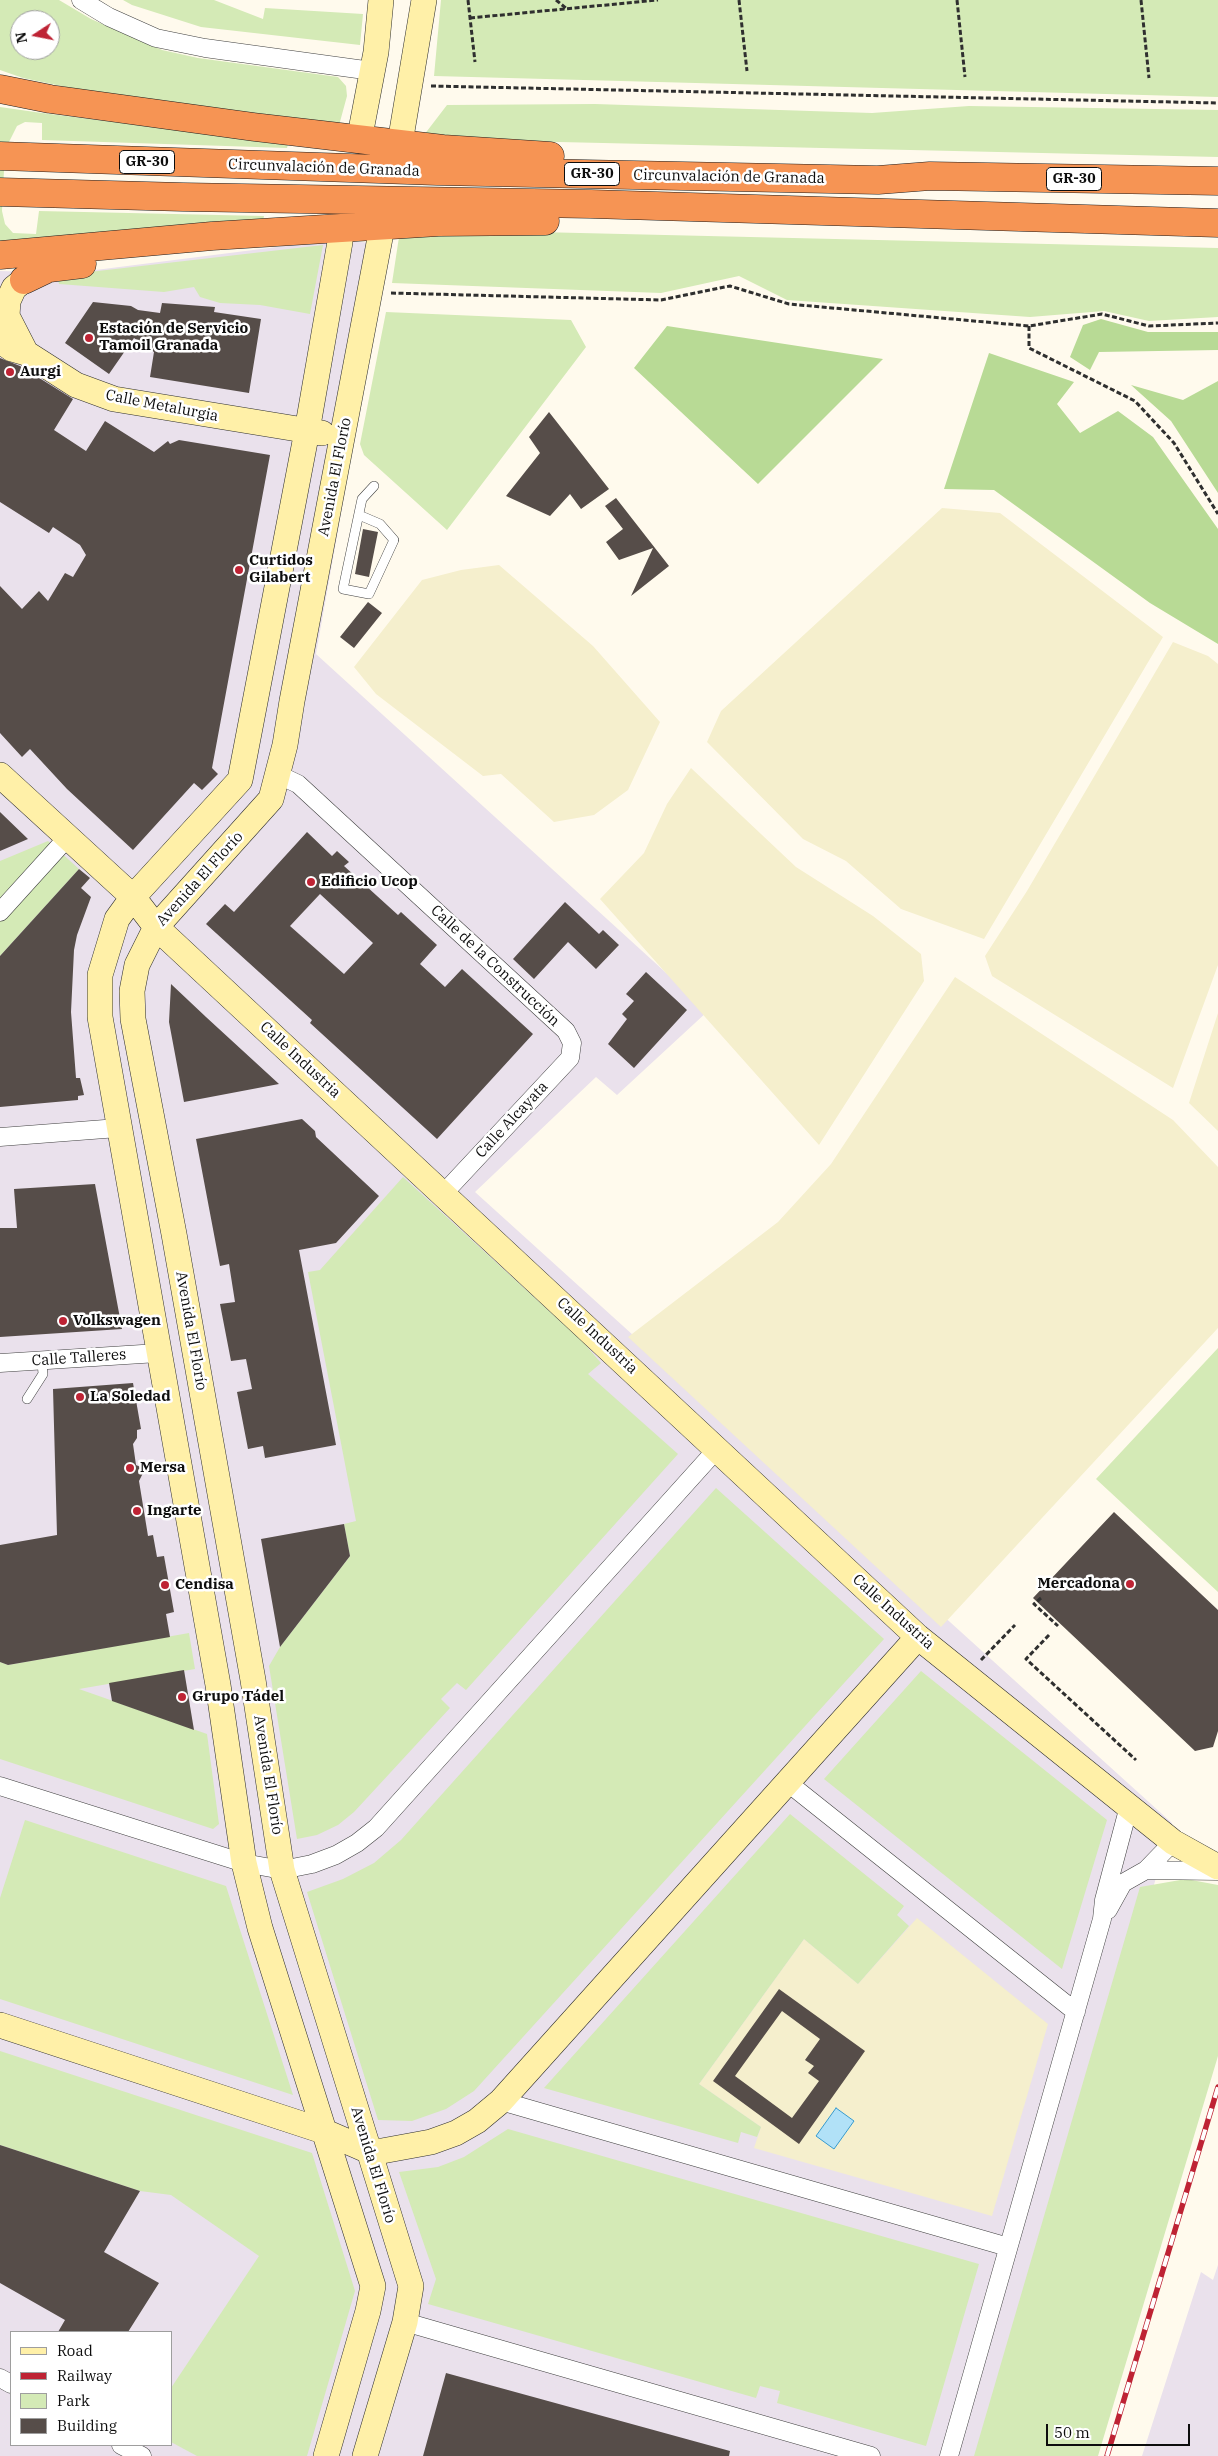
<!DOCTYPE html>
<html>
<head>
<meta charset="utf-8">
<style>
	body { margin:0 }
	#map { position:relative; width:1218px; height:2456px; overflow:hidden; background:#fffaed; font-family:"IBM Plex Serif",serif }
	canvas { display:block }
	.legend { position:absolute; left:10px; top:2331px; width:162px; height:115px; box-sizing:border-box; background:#fff; border:1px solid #9e9e9e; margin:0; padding:6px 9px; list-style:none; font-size:15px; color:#0d0d0d }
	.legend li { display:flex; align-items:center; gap:10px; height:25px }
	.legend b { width:25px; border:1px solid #9e9e9e }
	.north { position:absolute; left:10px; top:10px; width:50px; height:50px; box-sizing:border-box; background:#fff; border:1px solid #9e9e9e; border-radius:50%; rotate:259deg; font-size:14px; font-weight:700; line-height:20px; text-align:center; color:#0d0d0d }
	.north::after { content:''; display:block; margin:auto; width:18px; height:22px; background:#be2334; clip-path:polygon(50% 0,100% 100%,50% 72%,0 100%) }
	.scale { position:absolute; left:1046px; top:2424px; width:144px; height:22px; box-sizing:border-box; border:2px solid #0d0d0d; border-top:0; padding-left:6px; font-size:15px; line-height:18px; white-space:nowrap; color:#0d0d0d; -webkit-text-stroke:4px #fff; paint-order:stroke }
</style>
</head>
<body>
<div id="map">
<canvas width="1218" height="2456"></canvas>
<ul class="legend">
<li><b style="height:6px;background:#fff0a8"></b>Road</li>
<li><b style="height:6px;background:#be2334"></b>Railway</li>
<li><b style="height:14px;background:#d4eab6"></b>Park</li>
<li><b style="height:14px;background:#564d49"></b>Building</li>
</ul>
<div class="north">N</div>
<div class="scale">50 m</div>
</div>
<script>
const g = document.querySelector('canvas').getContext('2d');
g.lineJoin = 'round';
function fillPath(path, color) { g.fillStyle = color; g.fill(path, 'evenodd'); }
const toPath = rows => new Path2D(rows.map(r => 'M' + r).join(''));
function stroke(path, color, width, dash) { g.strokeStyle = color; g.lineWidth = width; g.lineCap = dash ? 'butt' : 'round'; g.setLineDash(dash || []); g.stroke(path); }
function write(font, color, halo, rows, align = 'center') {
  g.font = font + ' "IBM Plex Serif",serif'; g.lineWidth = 5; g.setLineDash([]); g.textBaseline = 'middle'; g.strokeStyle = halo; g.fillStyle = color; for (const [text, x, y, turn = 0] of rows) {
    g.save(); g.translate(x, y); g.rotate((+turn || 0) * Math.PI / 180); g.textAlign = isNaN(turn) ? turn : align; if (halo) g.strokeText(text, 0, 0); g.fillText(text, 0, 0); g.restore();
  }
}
fillPath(toPath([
	[324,241,389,243,316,654,708,1011,617,1095,596,1077,475,1192,1172,1823,987,2456,0,2456,0,271,72,273],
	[11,2332,171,2332,171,2445,11,2445],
	[1218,2265,1218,2456,1142,2456,1201,2272,1213,2280]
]), '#eae1ec');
fillPath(toPath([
	[942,508,1000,513,1163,637,984,939,901,909,846,861,803,839,707,742,721,711],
	[499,565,593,646,660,722,628,790,594,815,554,822,501,774,483,776,376,694,354,667,422,580,461,570],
	[1173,642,1208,656,1218,664,1218,965,1173,1088,992,976,985,956,1027,891],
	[691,768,796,867,873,916,921,954,924,981,819,1145,600,899,644,853,667,804],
	[955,977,1173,1120,1218,1167,1218,1328,941,1627,628,1337,778,1222,831,1164],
	[1218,1013,1218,1131,1189,1103],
	[917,1918,1048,2024,992,2216,754,2148,761,2127,699,2084,804,1939,858,1984]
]), '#f5efcd');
fillPath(toPath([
	[0,0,59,0,91,19,162,50,198,58,338,77,346,86,347,96,338,129,90,92,23,78,0,70],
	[20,20,50,20,50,50,20,50],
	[123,0,214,0,263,19,265,8,363,14,360,45,201,27,132,5],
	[441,0,1218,0,1218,97,434,76],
	[595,104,872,113,969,106,1218,110,1218,157,471,140,424,135,447,105],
	[0,107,42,113,288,144,287,148,42,140,42,123,25,122,17,126,5,150,2,211,5,224,13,233,36,234,39,211,264,216,263,222,0,242],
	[495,231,1218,248,1218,317,1149,321,1104,311,1030,317,787,300,739,276,661,293,392,283,399,237],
	[323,245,310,314,260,305,220,303,200,297,194,287,164,292,59,284,58,279,72,274],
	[386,312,571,320,586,347,447,530,364,455,360,444],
	[48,841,79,869,0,956,0,861],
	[403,1177,583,1342,601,1363,588,1374,678,1454,466,1690,457,1683,441,1699,450,1708,354,1812,338,1825,317,1835,297,1839,269,1666,280,1647,350,1556,344,1524,356,1521,308,1272,320,1270],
	[1218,1348,1218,1592,1096,1479],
	[716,1488,884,1639,474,2091,446,2109,412,2121,378,2120,307,1892,343,1879,374,1863,401,1840],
	[189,1633,195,1669,79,1689,207,1734,219,1824,213,1829,0,1759,0,1662,8,1665],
	[921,1671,1107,1820,1062,1969,824,1779],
	[790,1814,904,1906,897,1915,909,1926,858,1984,804,1939,699,2084,761,2127,757,2137,741,2132,738,2143,544,2088],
	[25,1820,226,1886,293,2095,0,1999,0,1898],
	[1186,1879,1218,1885,1218,2056,1098,2456,974,2456,1140,1887],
	[0,2051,312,2153,355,2291,307,2456,197,2456,171,2442,171,2388,259,2256,171,2195,140,2191,0,2145],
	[508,2129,979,2264,926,2446,777,2403,780,2391,760,2386,756,2398,428,2304,436,2279,399,2172,438,2167,464,2157]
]), '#d4eab6');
fillPath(toPath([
	[1101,319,1148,332,1218,332,1218,350,1099,352,1090,370,1070,357,1083,325],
	[667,326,883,359,758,484,634,368],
	[989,353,1074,382,1057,404,1080,433,1118,411,1153,437,1218,529,1218,644,1150,603,994,490,944,489],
	[1218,381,1218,493,1171,421,1131,385,1183,400]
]), '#b8da95');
const water = toPath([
	[836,2108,854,2121,834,2149,816,2136,836,2108]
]);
fillPath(water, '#b1e1f7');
stroke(water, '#379bcf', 1);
fillPath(toPath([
	[93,302,131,306,138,310,160,313,162,303,215,307,214,312,261,319,249,393,150,377,154,352,134,338,109,374,65,343],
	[0,358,20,366,73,399,54,430,86,451,105,421,154,452,168,441,170,444,179,440,270,455,212,768,218,774,202,790,194,783,133,850,67,789,30,749,22,757,0,733,0,586,22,609,39,591,48,601,65,573,73,577,86,555,80,545,53,527,49,533,0,502],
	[549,412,609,489,581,509,570,494,550,516,506,496,540,453,529,437],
	[616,498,669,566,631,596,653,548,619,560,606,542,623,529,605,506],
	[363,529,378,532,369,577,355,574],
	[368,602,382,613,354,648,340,637],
	[0,812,28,839,0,851],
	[307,832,332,856,337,851,349,862,344,866,398,915,401,912,437,945,420,964,445,987,462,969,533,1034,437,1139,310,1023,312,1020,206,924,225,904,234,912],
	[320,894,373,943,344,974,290,926],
	[79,869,90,878,81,888,91,897,77,935,74,950,71,1012,76,1078,80,1078,84,1095,78,1096,78,1100,0,1107,0,956],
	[565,902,599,934,603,930,619,945,596,969,568,942,534,979,513,959],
	[646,972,687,1010,634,1068,608,1044,627,1019,622,1014,634,1001,626,994],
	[171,984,206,1017,279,1084,184,1102,169,1022],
	[302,1119,315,1131,316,1137,379,1196,336,1243,299,1250,336,1445,265,1458,263,1446,248,1449,237,1392,252,1389,246,1359,231,1361,220,1304,235,1302,229,1264,220,1266,196,1139],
	[95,1184,122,1329,0,1337,0,1228,17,1228,14,1189],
	[133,1383,141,1429,137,1430,137,1438,133,1444,136,1465,145,1469,139,1481,148,1536,153,1535,157,1557,164,1556,174,1612,166,1614,170,1637,8,1665,0,1662,0,1545,57,1535,53,1389],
	[1114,1512,1218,1610,1218,1731,1213,1747,1195,1751,1033,1598],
	[344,1524,350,1556,280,1647,261,1539],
	[184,1670,194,1730,112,1701,109,1683],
	[779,1989,865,2051,799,2144,713,2081],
	[782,2011,820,2039,805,2060,814,2066,808,2073,819,2081,792,2118,735,2076],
	[0,2145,140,2191,104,2252,159,2283,128,2332,58,2332,65,2320,0,2283],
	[446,2373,730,2451,729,2456,423,2456]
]), '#564d49');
const lane = toPath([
	[359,515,380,524,394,540,369,594,343,589,362,499,374,486],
	[27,1399,43,1374,42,1361]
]);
const street = toPath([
	[81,0,109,17,156,38,205,48,372,71],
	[279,775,298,784,566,1031,572,1043,570,1058,444,1193],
	[0,912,67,838],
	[0,1137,118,1128],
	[0,1363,158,1353],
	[787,1782,1076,2012],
	[0,1786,244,1863,282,1870,312,1864,336,1855,357,1843,376,1828,717,1449],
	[1146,1870,1218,1871],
	[1108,1910,1123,1883,1146,1870,1173,1842],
	[501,2101,1008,2247],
	[405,2322,871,2456],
	[0,2378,11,2384],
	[121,2445,142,2456],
	[949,2456,1102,1919,1104,1900,1129,1806]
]);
const secondary = toPath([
	[362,125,376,52,381,0],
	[402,131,424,0],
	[24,280,14,288,8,301,7,316,26,353],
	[0,341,12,349,26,353,76,385,114,399,322,433],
	[0,775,133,897,156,927,918,1637,1173,1842,1218,1867],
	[0,2025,323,2131,369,2151,382,2151,431,2142,456,2133,477,2121,501,2101,918,1637],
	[326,2456,368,2311,373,2286,260,1928,244,1863,218,1685,100,1017,100,975,117,919,133,897,240,780,307,431,340,242],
	[365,2456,405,2322,411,2286,282,1870,253,1680,174,1234,133,1019,132,991,137,965,156,927,271,799,285,745,292,701,380,238]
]);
const highway = toPath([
	[0,89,50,99,254,127,443,149,550,156],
	[0,156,437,171,878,180,930,176,1218,181],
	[0,192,183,197,591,204,1218,223],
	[0,255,212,236,438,222,545,221],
	[24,280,49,268,82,264]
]);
stroke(lane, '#404040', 10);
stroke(street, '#404040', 19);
stroke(secondary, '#2f2f2f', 26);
stroke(highway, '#1e1e1e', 29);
stroke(toPath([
	[468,0,475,62],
	[556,0,567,9],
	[739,0,747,71],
	[957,0,965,77],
	[1141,0,1149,78],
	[470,18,658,0],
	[431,86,1218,103],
	[391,293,661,300,730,286,789,304,1029,326,1102,314,1149,326,1218,323],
	[1029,326,1029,348,1135,401,1174,443,1218,514],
	[1041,1598,1034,1604,1058,1626],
	[1049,1635,1026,1659,1136,1760],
	[981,1660,1015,1625]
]), '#2f2f2f', 3, [5, 2.5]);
stroke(lane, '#fff', 9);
stroke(street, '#fff', 18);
stroke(secondary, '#fff0a8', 25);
stroke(highway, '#f69454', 28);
const rail = toPath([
	[1107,2456,1218,2087]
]);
stroke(rail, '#be2334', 5.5);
stroke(rail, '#fff', 4, [11]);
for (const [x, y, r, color] of [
	[89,338,5,"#be2334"],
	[10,372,5,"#be2334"],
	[239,570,5,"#be2334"],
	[311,882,5,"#be2334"],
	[63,1321,5,"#be2334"],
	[80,1397,5,"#be2334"],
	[130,1468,5,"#be2334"],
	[137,1511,5,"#be2334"],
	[1130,1584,5,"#be2334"],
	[165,1585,5,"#be2334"],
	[182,1697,5,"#be2334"]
]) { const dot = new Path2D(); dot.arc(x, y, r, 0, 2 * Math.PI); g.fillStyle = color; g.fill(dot); stroke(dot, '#fff', 2); }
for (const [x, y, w] of [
	[147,162,55],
	[592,174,55],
	[1074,179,55]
]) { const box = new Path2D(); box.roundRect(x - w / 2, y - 11.5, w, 23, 4); g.fillStyle = '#fff'; g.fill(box); stroke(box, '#0d0d0d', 1); }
write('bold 14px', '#0d0d0d', null, [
	["GR-30",147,162],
	["GR-30",592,174],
	["GR-30",1074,179]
]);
write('15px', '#0d0d0d', '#fff', [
	["Circunvalación de Granada",324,168,2],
	["Circunvalación de Granada",729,177,1],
	["Calle Metalurgia",162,406,11],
	["Avenida El Florío",335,477,-79],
	["Avenida El Florío",200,879,-48],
	["Calle de la Construcción",495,966,43],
	["Calle Industria",300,1060,43],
	["Calle Alcayata",512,1120,-47],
	["Avenida El Florío",191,1331,80],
	["Calle Industria",597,1336,43],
	["Calle Talleres",79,1358,-4],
	["Calle Industria",893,1612,42],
	["Avenida El Florío",268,1775,81],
	["Avenida El Florío",373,2165,73]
]);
write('bold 15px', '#0d0d0d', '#fff', [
	["Estación de Servicio",99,329],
	["Tamoil Granada",99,346],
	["Aurgi",20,372],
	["Curtidos",249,561],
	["Gilabert",249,578],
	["Edificio Ucop",321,882],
	["Volkswagen",73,1321],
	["La Soledad",90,1397],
	["Mersa",140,1468],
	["Ingarte",147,1511],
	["Mercadona",1120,1584,"right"],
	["Cendisa",175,1585],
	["Grupo Tádel",192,1697]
], 'left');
</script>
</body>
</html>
